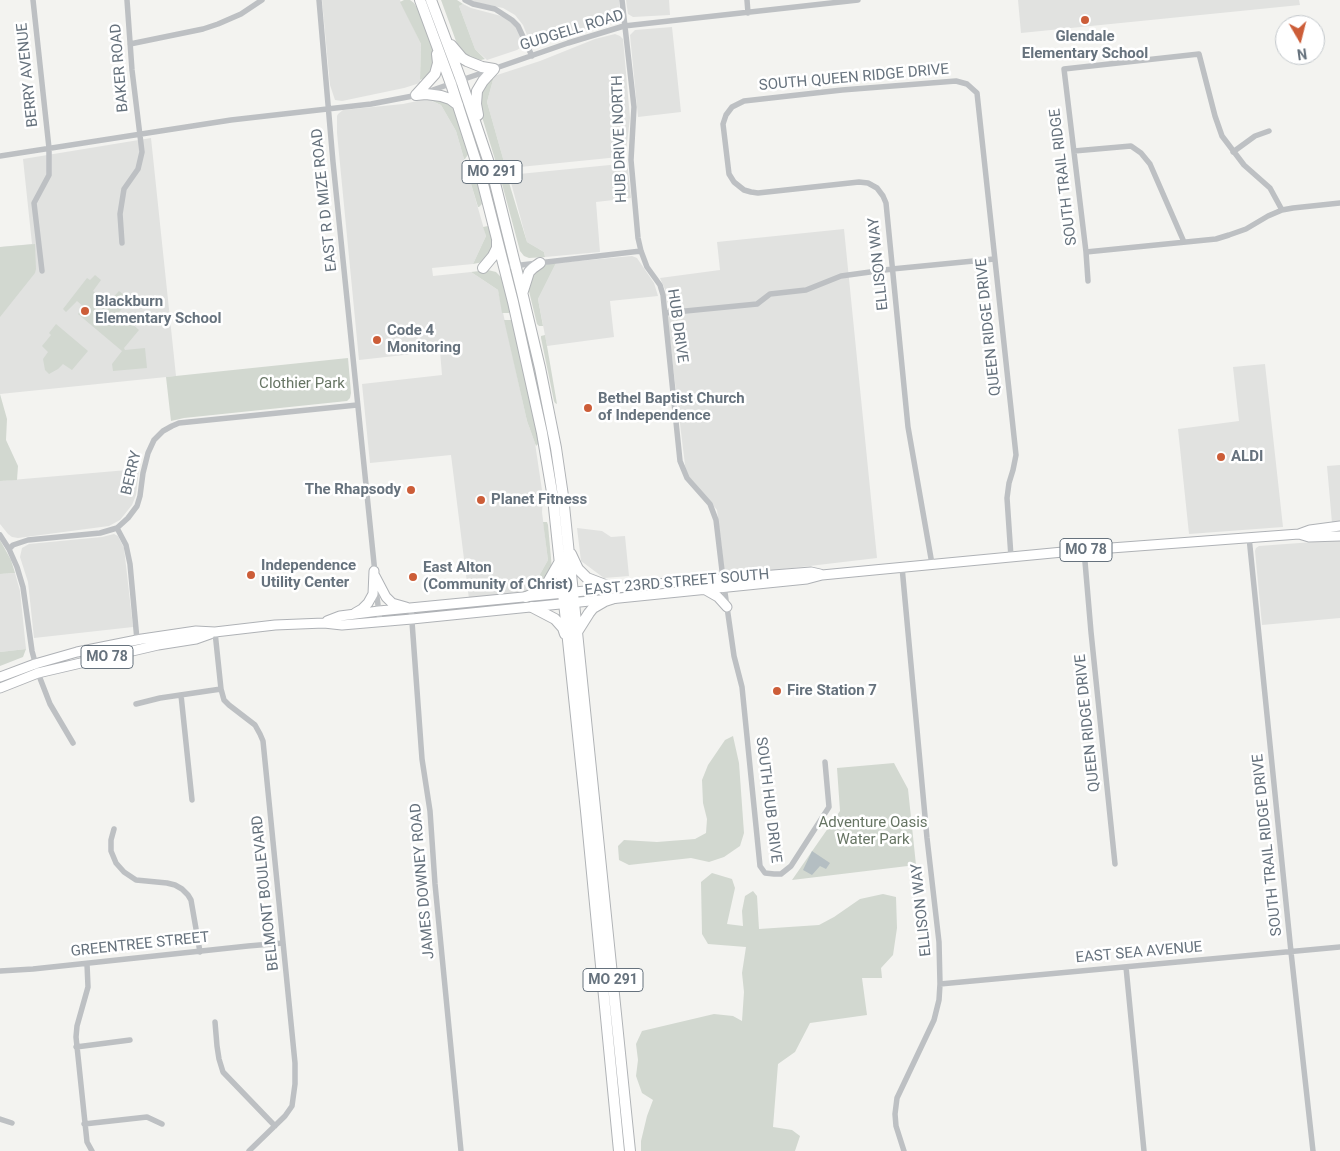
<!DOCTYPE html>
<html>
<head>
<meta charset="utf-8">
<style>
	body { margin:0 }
	#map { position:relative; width:1340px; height:1151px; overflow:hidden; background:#f3f3f0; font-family:Roboto,sans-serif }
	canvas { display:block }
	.north { position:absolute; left:1275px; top:15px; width:50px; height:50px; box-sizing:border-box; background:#fff; border:1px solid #c2c7cb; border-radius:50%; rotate:172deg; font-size:14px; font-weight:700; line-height:20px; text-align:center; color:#66727d }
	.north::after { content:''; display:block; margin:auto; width:18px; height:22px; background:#cc5d38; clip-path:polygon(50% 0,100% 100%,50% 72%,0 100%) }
</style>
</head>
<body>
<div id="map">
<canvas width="1340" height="1151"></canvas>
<div class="north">N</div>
</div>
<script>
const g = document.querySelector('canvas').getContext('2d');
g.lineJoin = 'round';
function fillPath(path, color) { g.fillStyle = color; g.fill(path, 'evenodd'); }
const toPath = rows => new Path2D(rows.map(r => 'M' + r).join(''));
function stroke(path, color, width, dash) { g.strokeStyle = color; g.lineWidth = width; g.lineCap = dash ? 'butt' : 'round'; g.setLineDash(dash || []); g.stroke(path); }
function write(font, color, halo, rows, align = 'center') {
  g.font = font + ' Roboto,sans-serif'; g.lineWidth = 5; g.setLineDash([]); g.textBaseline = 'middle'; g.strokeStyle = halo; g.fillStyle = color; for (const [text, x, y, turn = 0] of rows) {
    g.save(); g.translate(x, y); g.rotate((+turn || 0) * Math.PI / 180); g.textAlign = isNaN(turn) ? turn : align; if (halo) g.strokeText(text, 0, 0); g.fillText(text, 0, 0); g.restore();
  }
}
fillPath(toPath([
	[322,0,400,0,421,44,420,83,404,88,342,101,335,100,330,85],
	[470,0,619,0,620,13,618,18,613,21,539,42,533,43,529,40,523,25,515,15,503,8,474,2],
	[626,0,669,0,670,15,633,17,628,14],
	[1018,0,1299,0,1300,5,1021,33],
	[463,4,471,8,505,17,518,29,522,42,520,48,517,50,487,60,475,49,459,6],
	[672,27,681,112,638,117,630,35,635,30],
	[615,34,620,36,623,39,630,118,626,151,625,154,619,157,510,168,504,162,487,102,494,76,540,61,595,39],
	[427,99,441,105,456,131,486,236,473,264,432,268,433,276,471,272,498,290,527,421,535,443,543,497,542,512,548,560,530,592,469,599,451,455,370,463,362,384,442,375,440,351,359,360,337,133,337,116,338,114,343,110,403,104],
	[151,138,176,376,0,394,0,247,32,244,23,159],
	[620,164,626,166,628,169,631,198,596,202,600,252,545,257,544,252,527,242,509,175],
	[844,229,877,558,725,576,717,510,686,473,666,309,669,308,668,306,666,292,660,278,720,270,717,242],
	[632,256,637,258,654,283,658,296,610,301,614,337,547,346,538,299,556,263],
	[1265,364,1283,527,1189,534,1178,429,1239,421,1233,367],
	[1340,465,1340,523,1332,523,1327,466],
	[139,469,136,495,132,505,120,520,109,526,18,538,12,537,8,534,0,524,0,481],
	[577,528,602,531,611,537,625,536,629,576,604,578,581,561],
	[114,534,118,536,124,548,133,627,34,638,28,582,20,557,22,548,29,544,102,537],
	[1340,540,1340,618,1262,625,1255,551,1256,548,1259,546],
	[15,573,20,591,26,649,0,652,0,574]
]), '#e1e2e0');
fillPath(toPath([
	[404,0,410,0,414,3,420,13,435,52,432,69,425,78,420,80,421,44,400,2],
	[441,0,457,0,463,4,459,6,475,49,485,59,481,60,469,58,460,52],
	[494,76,487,102,504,162,509,167,500,169,497,166,479,107,478,98,490,79],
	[436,99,454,106,469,153,465,159,464,159,456,131,441,105,430,100],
	[466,167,471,167,474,170,483,203,479,207,478,207],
	[507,176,527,242,544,252,545,257,529,258,524,256,520,251,501,180,502,177],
	[488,226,493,241,493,249,483,262,473,264,486,236,483,227],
	[35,244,36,269,35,273,0,317,0,247],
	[556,263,538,299,543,326,539,326,537,324,528,287,530,275,542,265],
	[488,270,496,272,502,278,510,311,509,313,502,313,498,290,471,272],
	[95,275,101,280,93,291,108,303,119,291,130,300,119,312,139,330,124,348,125,350,145,348,147,368,113,371,112,364,122,351,78,314,84,307,77,301,66,312,63,309,87,278,90,280],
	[504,320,511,320,513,322,539,442,538,444,536,446,527,421],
	[56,324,88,351,72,370,63,364,58,369,49,374,45,370,43,359,48,352,42,346,51,335,49,333],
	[545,335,547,346,557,404,555,403,554,401,541,338,541,336],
	[348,358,351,393,350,398,347,401,184,418,171,421,166,377],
	[0,394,7,419,6,440,18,466,17,480,0,481],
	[543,522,547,522,548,525,552,569,546,582,530,592,548,560],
	[0,540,11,560,15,573,0,574],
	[26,649,23,657,0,666,0,652],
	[733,736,739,763,744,833,740,846,724,857,709,862,691,858,629,865,619,860,618,846,624,840,657,842,695,839,706,833,707,819,703,803,702,780,708,765,725,740],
	[894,763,908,789,916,865,792,880,840,811,837,768],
	[712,873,732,879,735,888,727,924,743,926,742,911,745,896,753,891,757,896,759,929,819,925,834,917,860,899,883,894,896,897,897,928,893,955,881,968,882,978,862,978,867,1015,810,1023,795,1052,778,1064,773,1127,792,1130,800,1136,795,1151,641,1151,641,1141,647,1116,653,1100,642,1093,636,1076,638,1060,636,1044,642,1031,714,1014,733,1016,742,1021,744,992,742,973,746,947,708,944,702,934,701,882]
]), '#d2d8d0');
fillPath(toPath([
	[812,851,830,863,826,869,820,866,812,875,803,870]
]), '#b4bec2');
const primary = toPath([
	[1299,534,1309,537,1340,536],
	[375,576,386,597,392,603,406,607],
	[704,589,718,597,727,607],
	[355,613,362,609,368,603,373,594,374,571],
	[327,621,340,616,379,611,678,582,723,579,811,572,820,574],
	[0,677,35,664,77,652,142,639,196,631,215,632,275,625,324,623,342,625,412,619,807,579,822,575,874,570,1084,550,1299,534,1310,530,1340,526],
	[0,688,38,673,158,645,196,639,210,634]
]);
const highway = toPath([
	[420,0,451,84,482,180,513,302,542,433,553,498,586,811,619,1151],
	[431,0,461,80,493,175,522,292,540,368,556,448,563,496,577,632,630,1151],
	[451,45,462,58,467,61,482,67,494,69],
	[416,95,435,74,438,63,437,54],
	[416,95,426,94,441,96,450,99,458,105],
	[478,115,476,104,477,91,483,81,494,69],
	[483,268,493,256,497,248,497,241],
	[523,291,529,272,533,268,540,263],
	[571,554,578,569,587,578,613,588],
	[526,597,542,590,547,584,559,563],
	[532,607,555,619,563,628,565,634],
	[577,632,589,613,593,608,605,601,614,598]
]);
stroke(primary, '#afb2b6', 11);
stroke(highway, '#b0b3b6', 12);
stroke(toPath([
	[33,0,49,148,49,175,34,203,42,271],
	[319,0,333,162,375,573],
	[465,0,473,4,495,9,512,20,518,26,532,56],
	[622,0,634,107,631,160,638,238,641,251,647,267,660,285,663,295,680,461,687,478,710,504,716,520,723,579,734,656,742,687,760,866,765,873,774,874,781,874,791,866,829,807,825,762],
	[747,0,748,13],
	[130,44,203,29,218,24,241,14,262,0],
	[427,92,568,43,624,26,858,0],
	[1074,151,1131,146,1141,153,1150,164,1184,242],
	[1233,152,1255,136,1269,131],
	[0,156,231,120,371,104,418,95],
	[122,243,120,214,124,189,138,169,142,152,132,70,127,0],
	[1086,252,1216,239,1229,235,1246,229,1268,216,1282,210,1293,208,1340,203],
	[504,267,641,251],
	[1088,281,1086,252,1064,69,1199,54,1215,116,1222,136,1244,165,1270,188,1282,210],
	[665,313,757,304,770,294,806,290,841,276,892,269,994,259],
	[117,528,126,545,130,564,137,640],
	[0,535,9,549,17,567,23,587,32,651,38,673,50,704,73,743],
	[1249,537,1291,952,1313,1151],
	[9,549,13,545,28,540,100,533,117,528,128,518,137,506,140,496,143,473,148,453,154,440,163,431,172,426,179,423,357,405],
	[1084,550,1091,632,1115,864],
	[932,564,908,427,886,203,883,196,877,188,868,183,859,182,758,193,751,192,744,190,734,182,729,174,723,124,726,115,732,107,744,101,842,90,956,81,967,84,977,93,1016,455,1013,470,1009,483,1007,498,1011,557],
	[902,567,927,838,939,942,940,984,939,1000,934,1020,897,1098,895,1114,896,1126,904,1151],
	[376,589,380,621],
	[411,608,422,759,430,811,435,884,461,1151],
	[215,632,221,689,224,700,229,705,255,725,260,734,263,741,295,1063,295,1084,292,1106,285,1116,249,1151],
	[181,695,192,800],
	[136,704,160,698,221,689],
	[114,829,111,840,111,851,116,863,124,872,136,880,167,883,175,885,182,889,188,895,191,900,200,952],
	[87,964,88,987,77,1026,76,1037,87,1142,92,1151],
	[1126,967,1144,1151],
	[0,971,33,969,248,946,283,943],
	[940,984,1340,947],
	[215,1022,217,1046,219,1059,223,1072,275,1126],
	[76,1047,130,1040],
	[0,1119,12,1123],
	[84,1124,147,1117,162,1124]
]), '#bdc0c3', 5.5);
stroke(primary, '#fff', 9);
stroke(highway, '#fff', 10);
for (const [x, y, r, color] of [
	[1085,20,5,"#cc5d38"],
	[85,311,5,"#cc5d38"],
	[377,340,5,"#cc5d38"],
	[588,408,5,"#cc5d38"],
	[1221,457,5,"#cc5d38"],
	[411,490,5,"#cc5d38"],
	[481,500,5,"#cc5d38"],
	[251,575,5,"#cc5d38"],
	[413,577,5,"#cc5d38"],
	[777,691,5,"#cc5d38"]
]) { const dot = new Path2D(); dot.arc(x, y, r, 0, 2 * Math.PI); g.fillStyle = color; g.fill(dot); stroke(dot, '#fff', 2); }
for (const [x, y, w] of [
	[492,172,60],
	[1086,550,52],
	[107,657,52],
	[613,980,60]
]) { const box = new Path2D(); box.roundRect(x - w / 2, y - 11.5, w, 23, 4); g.fillStyle = '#fff'; g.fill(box); stroke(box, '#66727d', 1); }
write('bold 14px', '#66727d', null, [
	["MO 291",492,172],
	["MO 78",1086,550],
	["MO 78",107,657],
	["MO 291",613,980]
]);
write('15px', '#66727d', '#fff', [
	["GUDGELL ROAD",572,31,-17],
	["BAKER ROAD",120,68,-95],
	["BERRY AVENUE",28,75,-96],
	["SOUTH QUEEN RIDGE DRIVE",854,78,-5],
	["HUB DRIVE NORTH",620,139,-92],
	["SOUTH TRAIL RIDGE",1064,177,-97],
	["EAST R D MIZE ROAD",325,200,-96],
	["ELLISON WAY",879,264,-96],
	["HUB DRIVE",677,326,82],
	["QUEEN RIDGE DRIVE",989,327,-96],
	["BERRY",132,473,-77],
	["EAST 23RD STREET SOUTH",677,583,-5],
	["QUEEN RIDGE DRIVE",1088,723,-96],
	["SOUTH HUB DRIVE",768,800,83],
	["SOUTH TRAIL RIDGE DRIVE",1268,845,-96],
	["JAMES DOWNEY ROAD",423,881,-95],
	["BELMONT BOULEVARD",266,893,-96],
	["ELLISON WAY",922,910,-96],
	["GREENTREE STREET",140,945,-6],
	["EAST SEA AVENUE",1139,953,-5]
]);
write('bold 15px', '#66727d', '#fff', [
	["Glendale",1085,37,"center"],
	["Elementary School",1085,54,"center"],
	["Blackburn",95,302],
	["Elementary School",95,319],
	["Code 4",387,331],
	["Monitoring",387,348],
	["Bethel Baptist Church",598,399],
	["of Independence",598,416],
	["ALDI",1231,457],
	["The Rhapsody",401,490,"right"],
	["Planet Fitness",491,500],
	["Independence",261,566],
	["Utility Center",261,583],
	["East Alton",423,568],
	["(Community of Christ)",423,585],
	["Fire Station 7",787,691]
], 'left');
write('15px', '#677564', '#fff', [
	["Clothier Park",302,384],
	["Adventure Oasis",873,823],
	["Water Park",873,840]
]);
</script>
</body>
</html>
